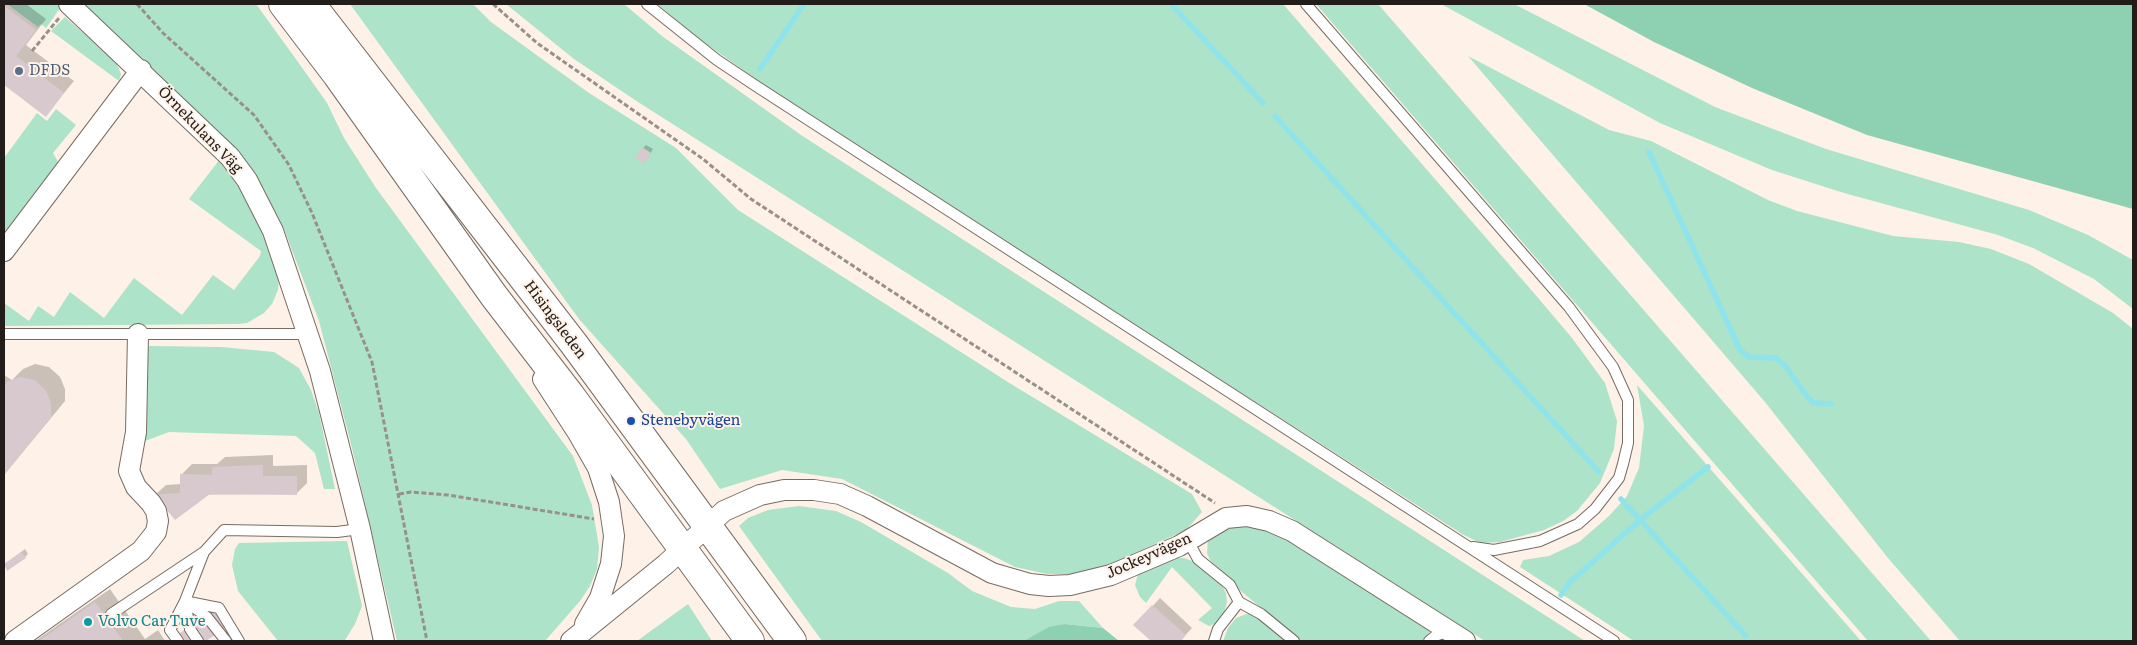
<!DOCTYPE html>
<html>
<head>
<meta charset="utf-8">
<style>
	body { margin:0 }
	#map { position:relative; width:2137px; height:645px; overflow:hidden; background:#fef1e7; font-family:Literata,serif }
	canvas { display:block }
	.frame { position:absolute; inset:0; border:5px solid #221d1a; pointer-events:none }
</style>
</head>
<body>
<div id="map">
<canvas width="2137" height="645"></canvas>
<div class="frame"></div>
</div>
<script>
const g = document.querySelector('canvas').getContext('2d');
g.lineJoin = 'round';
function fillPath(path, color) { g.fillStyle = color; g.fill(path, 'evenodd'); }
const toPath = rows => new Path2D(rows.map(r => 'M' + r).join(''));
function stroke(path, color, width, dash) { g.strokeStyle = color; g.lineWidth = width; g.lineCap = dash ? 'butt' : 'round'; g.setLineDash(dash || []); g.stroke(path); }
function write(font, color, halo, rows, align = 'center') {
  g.font = font + ' Literata,serif'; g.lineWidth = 4; g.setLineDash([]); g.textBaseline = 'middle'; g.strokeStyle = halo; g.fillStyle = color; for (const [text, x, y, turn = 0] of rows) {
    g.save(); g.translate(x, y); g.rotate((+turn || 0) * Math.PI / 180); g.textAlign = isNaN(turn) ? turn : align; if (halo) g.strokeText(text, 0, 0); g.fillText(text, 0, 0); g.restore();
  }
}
fillPath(toPath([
	[7,4,58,4,60,8,46,28,41,24,38,27],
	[81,4,256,4,298,62,327,103,344,138,376,188,573,456,592,505,599,547,597,569,590,586,580,601,545,641,397,641,352,448,319,321,284,229,258,179,238,152],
	[350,4,473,4,491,22,589,93,676,148,738,210,1011,384,1192,494,1202,512,1186,530,1088,574,1047,574,1015,567,842,479,782,470,720,489,686,439,579,319],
	[506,4,624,4,662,36,801,135,1585,641,1485,641,638,102,574,59],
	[657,4,1283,4,1533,292,1572,338,1605,383,1617,421,1614,449,1600,483,1577,511,1563,521,1544,530,1500,542,1480,543,1462,534,803,113,701,40],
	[1316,4,1378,4,1931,641,1868,641],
	[1441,4,1514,4,1715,107,1826,149,2029,210,2088,235,2133,260,2133,309,2094,279,2033,248,1998,235,1844,193,1772,170,1660,123],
	[65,17,116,62,121,74,119,81,51,31],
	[1468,56,1609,130,1651,141,1768,200,1797,211,1893,236,1959,242,1991,249,2029,264,2113,313,2133,329,2133,641,1960,641,1888,558,1765,402],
	[56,109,76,125,53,153,58,162,4,233,4,158,37,113,47,121],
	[220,159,255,207,279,277,278,290,272,304,264,313,247,323,238,324,4,326,4,303,29,321,38,306,54,317,70,292,104,318,134,278,182,315,213,275,234,290,260,256,261,251,189,199],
	[149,346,221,347,274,352,299,368,311,390,319,413,335,489,324,489,315,453,296,436,169,432,145,441,140,371],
	[1637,385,1861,641,1634,641,1520,567,1523,560,1549,556,1579,542,1609,516,1627,496,1639,468,1644,426],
	[799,506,836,511,861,522,948,573,972,591,1011,607,1035,609,1059,601,1079,601,1103,628,1065,624,1024,641,822,641,739,526,748,518,768,510],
	[1264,525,1429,629,1429,633,1422,641,1301,641,1236,587,1210,560,1207,553,1208,537,1218,528],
	[347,541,362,606,355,624,345,640,278,641,238,591,232,565,235,549,239,543],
	[1170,558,1184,558,1195,562,1221,584,1226,593,1227,602,1224,613,1217,623,1209,626,1198,620,1212,608,1172,567,1146,603,1140,597,1135,585,1138,574,1142,570],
	[688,604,712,641,637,641],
	[1249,613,1256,616,1287,641,1223,641,1228,628,1236,618]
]), '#ade3c9');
fillPath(toPath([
	[1584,4,2133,4,2133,209,1867,135,1752,88,1654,42],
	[1065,624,1103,628,1119,641,1024,641,1049,627]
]), '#8dd1b2');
fillPath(toPath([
	[4,4,26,4,46,19,26,45,74,81,46,115,4,83],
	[646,145,653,149,647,159,643,148],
	[35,364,49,367,60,377,65,389,65,401,4,475,4,375,12,380,23,369],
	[273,455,273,466,307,465,307,483,296,494,155,495,166,485,181,484,181,475,192,464,217,464,225,457],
	[25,549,28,554,25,557,8,562],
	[110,589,145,639,158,630,165,641,35,641],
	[1160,598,1192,628,1180,641,1153,641,1135,625]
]), '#0003');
stroke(toPath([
	[1171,4,1263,103],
	[760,69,804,4],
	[1275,116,1599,472],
	[1649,152,1740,350,1749,357,1776,358,1785,366,1809,399,1814,403,1831,404],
	[1621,499,1746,636],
	[1561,595,1569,583,1640,520,1708,467]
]), '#8fe4eb', 5.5);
fillPath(toPath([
	[4,6,36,30,16,56,64,93,46,117,4,85],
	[642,147,651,153,644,164,635,158],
	[20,377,35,380,46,391,51,403,51,417,4,475,4,387,7,382],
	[263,465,263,476,297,476,297,495,210,494,175,520,166,509,161,512,153,495,180,493,180,474,212,475,212,467],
	[21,552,26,558,7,571,4,564],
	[95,602,123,641,39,641],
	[1152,605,1186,635,1181,641,1151,641,1133,625],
	[218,607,230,625,206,641,176,641,174,637]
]), '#d8c9cf');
const lane = toPath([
	[647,4,717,60,756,86,1614,641],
	[1306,4,1569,307,1613,367,1628,400,1628,443,1623,464,1619,478,1595,509,1578,524,1540,541,1494,550,1473,547],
	[4,334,308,334],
	[1188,541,1198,559,1230,585,1239,602,1218,629,1214,641],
	[185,601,190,629,198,641],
	[189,602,219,608,239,641],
	[1239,602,1261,614,1294,641],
	[111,614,204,552],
	[178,641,170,630,185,601],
	[226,641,207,617,185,601,204,552,224,530,337,532,360,529],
	[1429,641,1435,636,1449,631]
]);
const street = toPath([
	[69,4,230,157,247,180,273,231,320,371,360,529,384,641],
	[4,251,141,70],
	[543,379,578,433,598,468,609,502,614,536,611,564,600,598,585,624],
	[15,641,141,551,156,532,158,521,156,511,151,503,136,487,129,471,136,432,138,334],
	[571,641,666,564,724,511,760,495,784,490,814,490,840,494,867,506,992,573,1030,584,1049,586,1070,585,1111,575,1179,546,1226,518,1247,516,1269,521,1292,531,1465,641]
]);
const highway = toPath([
	[283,4,337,75,494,296,571,396,750,641],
	[311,4,574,344,792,641]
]);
stroke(lane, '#776c63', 12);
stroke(street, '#776c63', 22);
stroke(highway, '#776c63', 30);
stroke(toPath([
	[137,4,163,33,254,115,289,165,312,213,372,362,427,641],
	[493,4,537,43,703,159,751,199,1215,503],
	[32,51,59,18],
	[399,494,411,492,448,495,594,519]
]), '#999089', 3, [5, 2.5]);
stroke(lane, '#fff', 10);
stroke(street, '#fff', 20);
stroke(highway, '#fff', 28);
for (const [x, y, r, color] of [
	[19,71,5,"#5c6f8a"],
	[631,421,5,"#1a4fb4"],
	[88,622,5,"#0f9aa8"]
]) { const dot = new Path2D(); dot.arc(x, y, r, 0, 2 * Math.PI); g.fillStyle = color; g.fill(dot); stroke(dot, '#fef1e7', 2); }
write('15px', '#4e5e75', '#fef1e7', [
	["DFDS",29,71]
], 'left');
write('15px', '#221d1a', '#fef1e7', [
	["Örnekulans Väg",200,130,46],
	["Hisingsleden",555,320,53],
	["Jockeyvägen",1149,556,-24]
]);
write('15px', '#164399', '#fef1e7', [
	["Stenebyvägen",641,421]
], 'left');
write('15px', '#0d838f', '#fef1e7', [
	["Volvo Car Tuve",98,622]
], 'left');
</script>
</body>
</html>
